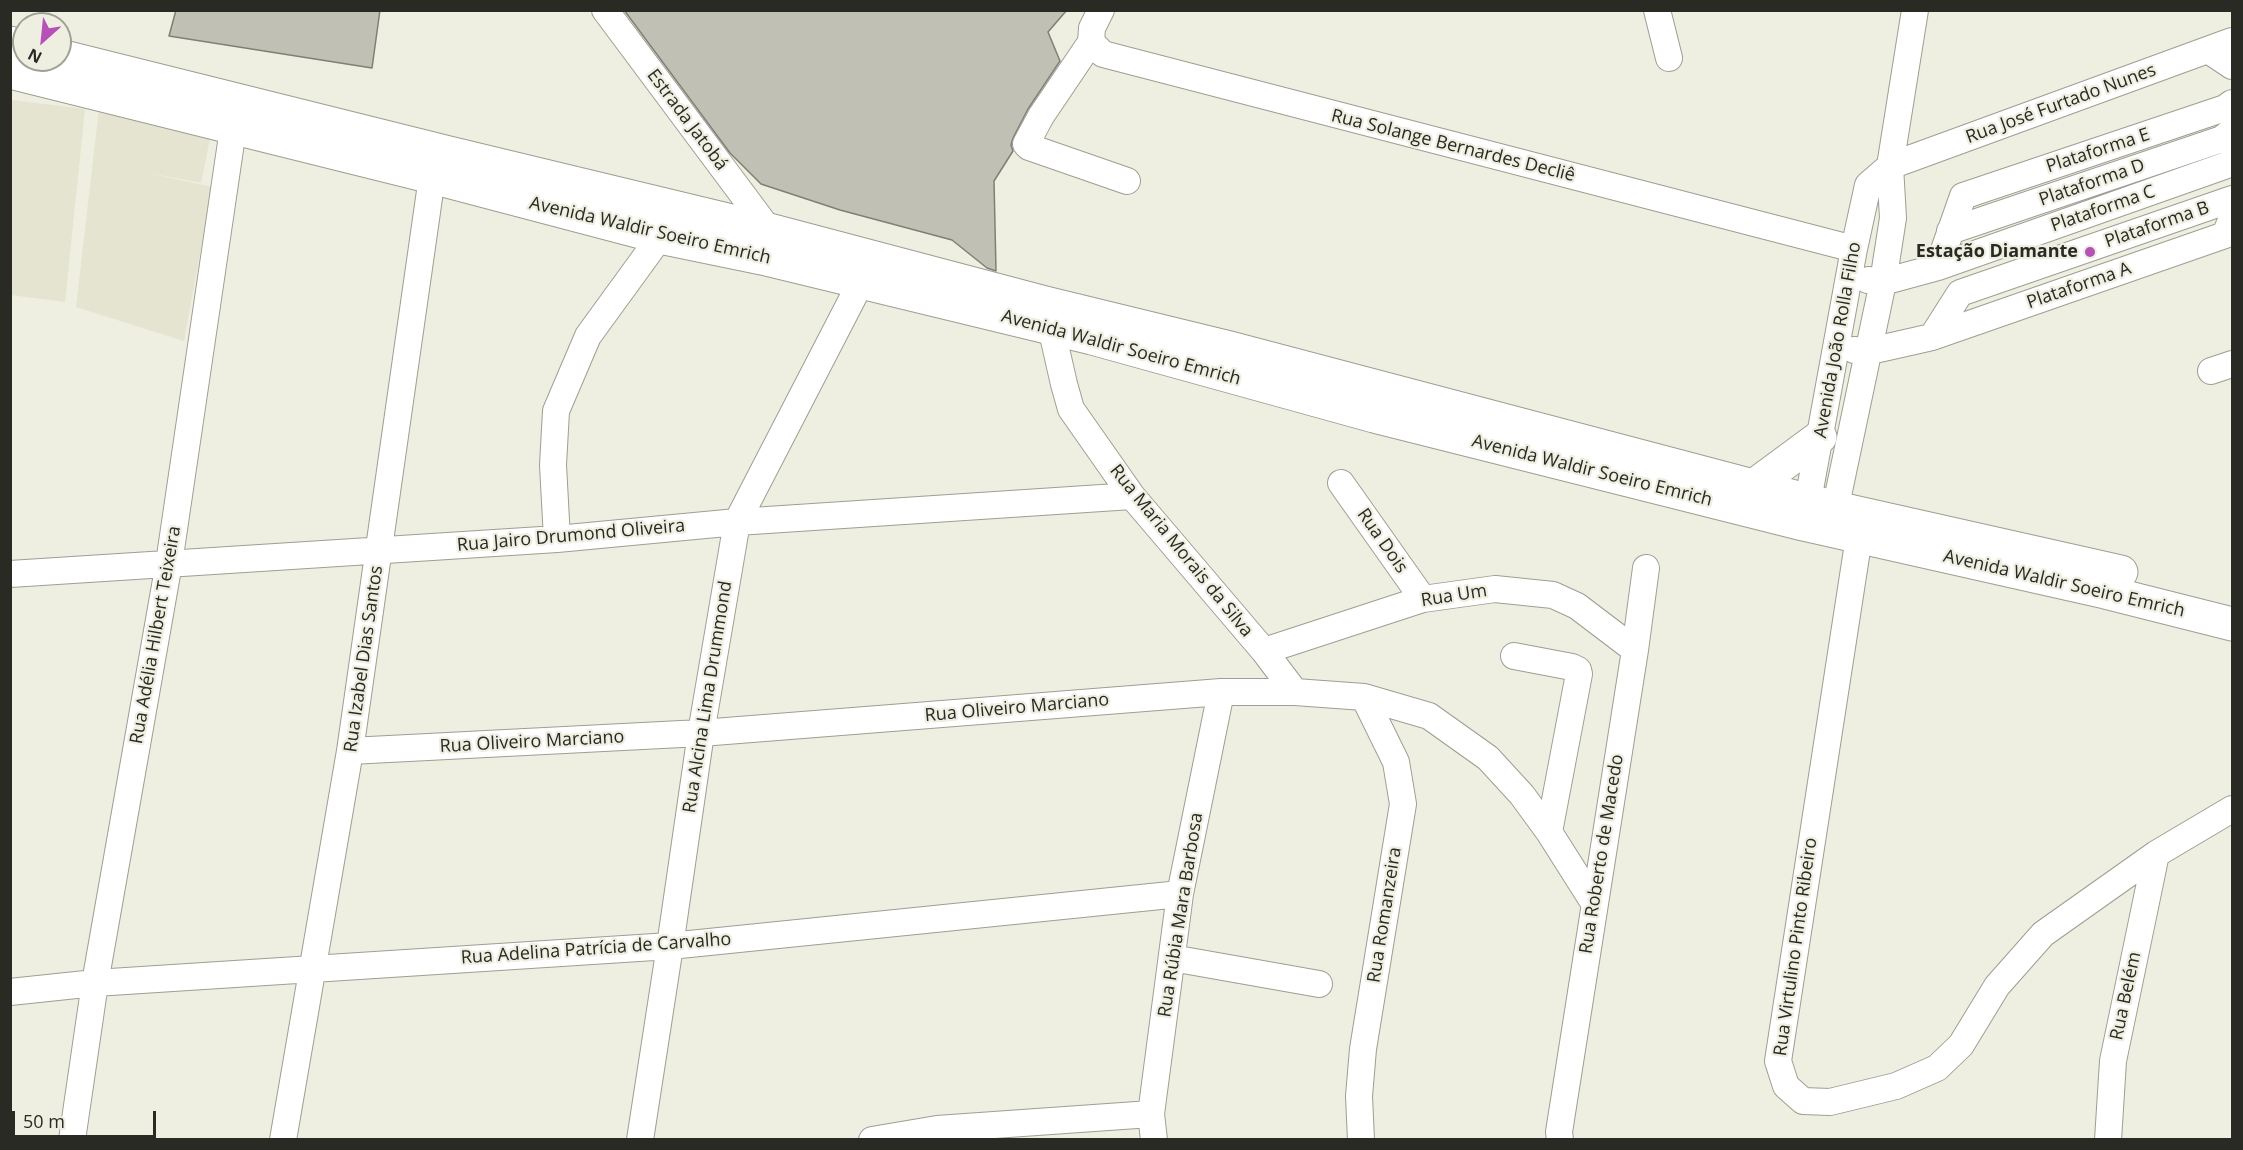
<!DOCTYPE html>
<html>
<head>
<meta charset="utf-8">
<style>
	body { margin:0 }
	#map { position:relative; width:2243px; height:1150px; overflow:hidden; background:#eeeee1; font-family:"Open Sans",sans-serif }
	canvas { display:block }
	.frame { position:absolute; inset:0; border:12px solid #2a2a25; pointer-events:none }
	.north { position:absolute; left:12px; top:12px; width:60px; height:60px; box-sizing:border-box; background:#eeeee1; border:2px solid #a0a096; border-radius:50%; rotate:207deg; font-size:16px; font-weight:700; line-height:24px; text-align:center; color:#2a2a25 }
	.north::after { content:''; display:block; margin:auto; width:21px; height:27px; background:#b551b7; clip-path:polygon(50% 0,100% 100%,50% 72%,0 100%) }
	.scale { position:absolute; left:12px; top:1111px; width:144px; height:27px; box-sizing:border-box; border:3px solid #2a2a25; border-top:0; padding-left:8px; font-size:18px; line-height:21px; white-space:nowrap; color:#2a2a25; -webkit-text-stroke:4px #eeeee1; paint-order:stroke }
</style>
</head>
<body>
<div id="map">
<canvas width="2243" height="1150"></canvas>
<div class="frame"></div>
<div class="north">N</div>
<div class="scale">50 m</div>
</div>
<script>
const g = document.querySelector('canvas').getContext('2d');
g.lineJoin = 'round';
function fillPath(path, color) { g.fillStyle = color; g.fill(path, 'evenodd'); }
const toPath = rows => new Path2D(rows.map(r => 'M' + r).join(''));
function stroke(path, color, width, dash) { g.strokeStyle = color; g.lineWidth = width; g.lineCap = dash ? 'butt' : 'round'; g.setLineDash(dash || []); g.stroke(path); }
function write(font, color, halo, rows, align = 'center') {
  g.font = font + ' "Open Sans",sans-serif'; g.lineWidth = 4.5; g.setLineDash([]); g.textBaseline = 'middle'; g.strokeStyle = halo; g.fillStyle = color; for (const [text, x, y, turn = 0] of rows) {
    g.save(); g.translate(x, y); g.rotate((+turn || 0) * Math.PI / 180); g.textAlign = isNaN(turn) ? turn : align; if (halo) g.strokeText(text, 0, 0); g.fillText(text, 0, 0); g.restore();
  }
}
fillPath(toPath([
	[11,100,85,109,65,302,11,295],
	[99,109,211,134,201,183,139,171,212,187,184,341,76,307]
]), '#e5e4d0');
const building = toPath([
	[176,10,380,10,372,68,169,36,176,10],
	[624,10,1067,10,1048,32,1060,61,1028,109,1013,138,1011,145,1013,151,994,181,996,271,987,268,952,240,840,210,761,184,730,153,624,10]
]);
fillPath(building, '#c0c0b4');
stroke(building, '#807f74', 1.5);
const minor = toPath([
	[605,10,769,230],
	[1101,10,1092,28,1091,42,1103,54,1854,249],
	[1657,10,1669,58],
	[1091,42,1041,116,1026,144,1029,147,1127,181],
	[2208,50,2232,66],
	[1950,231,2222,139,2232,131],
	[1938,267,1963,196,2225,108,2232,103],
	[1868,280,1883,282,1938,267,2227,165,2232,161],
	[1048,314,1064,384,1071,409,1132,496,1264,651,1295,692],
	[1932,337,1960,293,2232,199],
	[1854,350,1870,351,1932,337,2225,235,2232,218],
	[2211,371,2232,364],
	[1341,483,1423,599],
	[1805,517,1854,249,1868,185,1890,166,2232,41],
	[1832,524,1883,282,1893,218,1890,166,1915,10],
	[1859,537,1778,1061,1786,1086,1803,1101,1830,1102,1896,1086,1937,1068,1961,1045,1997,986,2043,934,2156,854,2232,809],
	[557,539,553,465,556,411,588,336,660,237],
	[10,574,557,539,737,522,1132,496],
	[1264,651,1423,599,1495,589,1553,595,1577,606,1635,650],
	[1514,656,1572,667,1578,670,1579,674,1549,832],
	[350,751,701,733,1221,692,1295,692,1364,697,1429,716,1488,758,1522,795,1549,832,1594,903],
	[1172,958,1319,984],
	[10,992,95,983,670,946,1180,894],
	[72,1140,95,983,169,563,233,129],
	[283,1140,350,751,432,177],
	[640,1140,670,946,701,733,737,522,861,282],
	[872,1140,937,1129,1151,1114],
	[1154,1140,1151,1114,1180,894,1221,692],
	[1361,1140,1359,1096,1363,1049,1403,804,1396,762,1364,697],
	[1560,1140,1559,1132,1635,650,1646,568],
	[2108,1140,2113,1061,2156,854]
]);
const major = toPath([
	[10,43,24,47],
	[60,56,449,153,769,230,1045,303,1230,348,1836,508,2121,572],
	[10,72,432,177,660,237,762,258,1092,338,1374,416,1803,524,2105,592,2232,624],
	[1755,485,1820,437]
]);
stroke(minor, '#9e9e92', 28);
stroke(major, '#9e9e92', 35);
stroke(minor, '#fff', 26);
stroke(major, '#fff', 33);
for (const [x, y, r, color] of [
	[2090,252,6,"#b551b7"]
]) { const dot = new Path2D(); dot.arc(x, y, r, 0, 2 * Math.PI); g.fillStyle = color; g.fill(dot); stroke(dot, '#eeeee1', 2); }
write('18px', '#2a2a25', '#eeeee1', [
	["Rua José Furtado Nunes",2061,104,-20],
	["Estrada Jatobá",687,120,53],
	["Rua Solange Bernardes Decliê",1453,146,14],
	["Plataforma E",2098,151,-18],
	["Plataforma D",2092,183,-19],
	["Plataforma C",2103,209,-19],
	["Plataforma B",2157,225,-19],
	["Avenida Waldir Soeiro Emrich",650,231,13],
	["Plataforma A",2079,286,-19],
	["Avenida João Rolla Filho",1838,340,-80],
	["Avenida Waldir Soeiro Emrich",1121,348,15],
	["Avenida Waldir Soeiro Emrich",1592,471,14],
	["Rua Jairo Drumond Oliveira",571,536,-5],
	["Rua Dois",1382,541,55],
	["Rua Maria Morais da Silva",1181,551,51],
	["Avenida Waldir Soeiro Emrich",2064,584,13],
	["Rua Um",1454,596,-9],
	["Rua Adélia Hilbert Teixeira",156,635,-80],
	["Rua Izabel Dias Santos",364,659,-82],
	["Rua Alcina Lima Drummond",708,697,-81],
	["Rua Oliveiro Marciano",1017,708,-5],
	["Rua Oliveiro Marciano",532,742,-3],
	["Rua Roberto de Macedo",1602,854,-81],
	["Rua Rúbia Mara Barbosa",1181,915,-81],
	["Rua Romanzeira",1385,915,-81],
	["Rua Virtulino Pinto Ribeiro",1796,947,-82],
	["Rua Adelina Patrícia de Carvalho",596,949,-4],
	["Rua Belém",2126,996,-78]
]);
write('bold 18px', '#2a2a25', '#eeeee1', [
	["Estação Diamante",2078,252]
], 'right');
</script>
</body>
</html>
